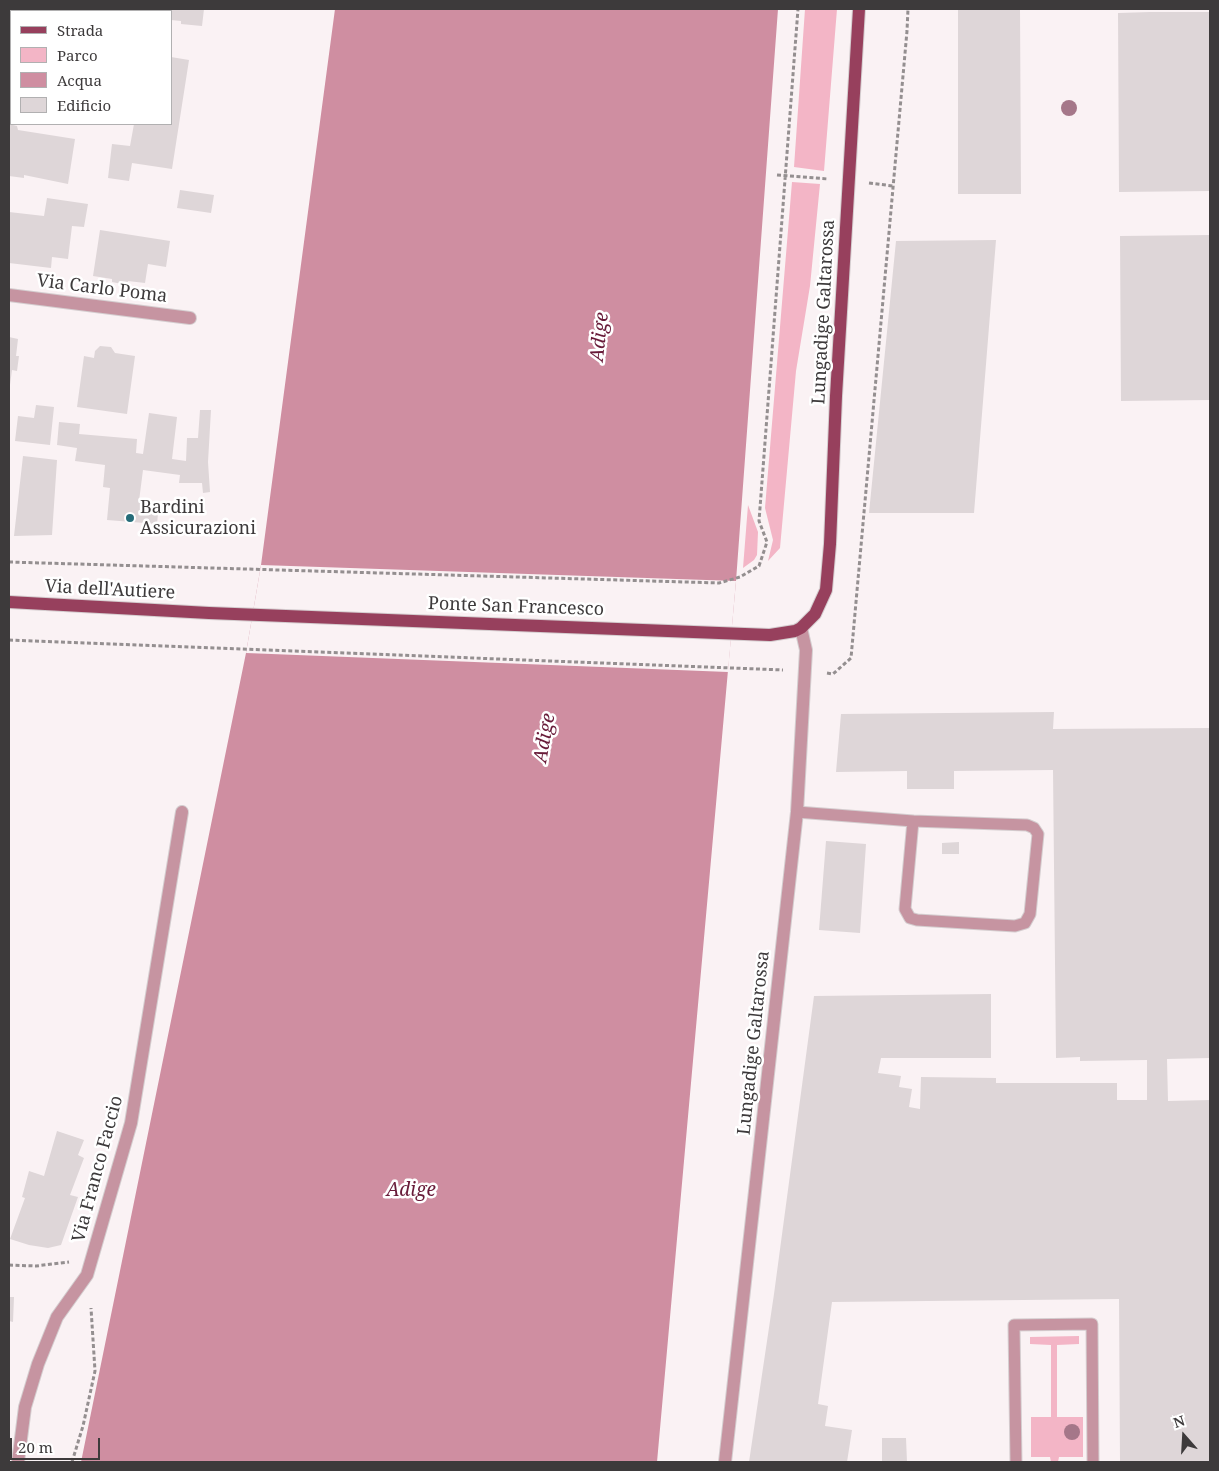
<!DOCTYPE html>
<html>
<head>
<meta charset="utf-8">
<style>
	body { margin:0 }
	#map { position:relative; width:1219px; height:1471px; overflow:hidden; background:#faf2f4; font-family:"Noto Serif",serif }
	canvas { display:block }
	.frame { position:absolute; inset:0; border:10px solid #3d3a3b; pointer-events:none }
	.legend { position:absolute; left:10px; top:10px; width:162px; height:115px; box-sizing:border-box; background:#fff; border:1px solid #b1b0b1; margin:0; padding:6px 9px; list-style:none; font-size:15px; color:#3d3a3b }
	.legend li { display:flex; align-items:center; gap:10px; height:25px }
	.legend b { width:25px; border:1px solid #b1b0b1 }
	.north { position:absolute; left:1159px; top:1411px; width:50px; height:50px; -webkit-text-stroke:4px #fff; paint-order:stroke; rotate:341deg; font-size:14px; font-weight:700; line-height:20px; text-align:center; color:#3d3a3b }
	.north::after { content:''; display:block; margin:auto; width:18px; height:22px; background:#3d3a3b; clip-path:polygon(50% 0,100% 100%,50% 72%,0 100%) }
	.scale { position:absolute; left:10px; top:1438px; width:90px; height:22px; box-sizing:border-box; border:2px solid #3d3a3b; border-top:0; padding-left:6px; font-size:15px; line-height:18px; white-space:nowrap; color:#3d3a3b; -webkit-text-stroke:4px #fff; paint-order:stroke }
</style>
</head>
<body>
<div id="map">
<canvas width="1219" height="1471"></canvas>
<div class="frame"></div>
<ul class="legend">
<li><b style="height:6px;background:#97405d"></b>Strada</li>
<li><b style="height:14px;background:#f3b5c6"></b>Parco</li>
<li><b style="height:14px;background:#cf8ea1"></b>Acqua</li>
<li><b style="height:14px;background:#ded6d8"></b>Edificio</li>
</ul>
<div class="north">N</div>
<div class="scale">20 m</div>
</div>
<script>
const g = document.querySelector('canvas').getContext('2d');
g.lineJoin = 'round';
function fillPath(path, color) { g.fillStyle = color; g.fill(path, 'evenodd'); }
const toPath = rows => new Path2D(rows.map(r => 'M' + r).join(''));
function stroke(path, color, width, dash) { g.strokeStyle = color; g.lineWidth = width; g.lineCap = dash ? 'butt' : 'round'; g.setLineDash(dash || []); g.stroke(path); }
function write(font, color, halo, rows, align = 'center') {
  g.font = font + ' "Noto Serif",serif'; g.lineWidth = 5; g.setLineDash([]); g.textBaseline = 'middle'; g.strokeStyle = halo; g.fillStyle = color; for (const [text, x, y, turn = 0] of rows) {
    g.save(); g.translate(x, y); g.rotate((+turn || 0) * Math.PI / 180); g.textAlign = isNaN(turn) ? turn : align; if (halo) g.strokeText(text, 0, 0); g.fillText(text, 0, 0); g.restore();
  }
}
fillPath(toPath([
	[805,9,837,9,824,171,794,167],
	[792,182,820,184,810,286,796,371,780,548,768,561,773,540,765,508],
	[748,505,758,532,757,555,754,560,743,568],
	[1079,1336,1079,1344,1057,1345,1057,1417,1083,1417,1083,1457,1059,1457,1058,1462,1051,1462,1050,1457,1031,1457,1031,1417,1051,1417,1051,1345,1030,1344,1030,1337]
]), '#f3b5c6');
fillPath(toPath([
	[335,9,778,9,736,581,657,1462,81,1462,246,653,261,565]
]), '#cf8ea1');
fillPath(toPath([
	[261,565,736,581,728,672,246,653]
]), '#faf2f4');
fillPath(toPath([
	[144,9,204,9,202,26,181,24,181,21,171,20,171,11,143,11],
	[958,9,1020,9,1021,194,958,194],
	[1150,12,1210,12,1210,191,1119,192,1118,13],
	[171,57,189,60,172,169,132,163,129,181,108,178,112,144,130,146,134,124,171,124],
	[9,124,17,126,18,130,75,139,68,184,24,175,24,178,9,176],
	[180,190,214,195,211,213,177,208],
	[47,198,88,204,84,227,72,226,68,259,52,257,51,268,9,263,9,212,44,216],
	[100,230,170,241,166,267,148,264,145,283,128,281,127,285,112,282,112,279,93,276],
	[1210,235,1210,400,1121,401,1120,236],
	[996,240,974,513,869,513,896,241],
	[9,337,18,339,16,356,19,356,17,371,12,370,10,385],
	[100,346,111,347,115,353,135,356,127,414,77,407,84,356,94,358,95,351],
	[36,405,54,407,50,445,15,441,18,416,34,418],
	[200,410,211,410,208,462,210,492,203,493,202,483,179,483,180,475,143,470,139,501,159,503,157,524,107,520,110,488,103,487,105,465,75,461,77,448,57,445,59,422,80,424,79,434,137,439,136,453,143,454,149,413,177,417,172,459,186,461,187,438,198,438],
	[23,456,57,460,52,535,14,536],
	[1054,712,1053,729,1210,728,1210,1058,1167,1059,1168,1101,1210,1100,1210,1462,1120,1462,1119,1299,832,1302,818,1404,828,1406,825,1426,852,1430,847,1462,749,1462,774,1294,814,996,991,994,991,1058,881,1058,878,1073,901,1076,899,1087,912,1089,909,1107,920,1109,921,1077,996,1078,996,1083,1117,1083,1117,1100,1147,1100,1147,1060,1080,1061,1080,1057,1056,1058,1053,770,954,771,954,789,907,789,907,771,836,772,841,714],
	[826,841,866,844,860,933,819,930],
	[959,842,959,854,942,854,942,843],
	[57,1131,84,1140,78,1155,84,1158,70,1195,78,1197,61,1245,48,1248,29,1245,10,1239,25,1198,22,1197,29,1171,44,1176],
	[9,1297,14,1297,13,1322,9,1321],
	[882,1438,906,1438,907,1462,882,1462]
]), '#ded6d8');
const lane = toPath([
	[797,812,913,821,1027,825,1034,828,1038,834,1030,914,1025,923,1015,926,917,920,910,918,905,909,913,821],
	[1016,1462,1014,1325,1092,1324,1093,1462]
]);
const street = toPath([
	[9,295,190,318],
	[18,1462,25,1407,38,1364,57,1317,87,1275,131,1123,182,812],
	[725,1462,797,812,806,650,801,628]
]);
const primary = toPath([
	[9,602,209,613,770,635,795,631,801,628,815,614,826,590,830,544,836,396,859,9]
]);
stroke(lane, '#d4cdcf', 13);
stroke(street, '#d4cdcf', 14);
stroke(primary, '#d4cdcf', 14);
stroke(toPath([
	[777,175,828,179],
	[869,183,893,186],
	[9,562,719,583,740,577,759,566,767,542,759,521,798,9],
	[9,640,783,670],
	[827,673,833,674,851,658,907,31,908,9],
	[9,1265,36,1266,69,1262],
	[72,1462,83,1426,95,1371,91,1308]
]), '#948f90', 3, [4, 2.5]);
stroke(lane, '#c694a1', 11);
stroke(street, '#c694a1', 12);
stroke(primary, '#97405d', 12);
g.fillStyle = '#a57789';
for (const [x, y] of [
	[1069,108],
	[1072,1432]
]) { g.beginPath(); g.arc(x, y, 8, 0, 2 * Math.PI); g.fill(); }
for (const [x, y, r, color] of [
	[130,518,5,"#256c79"]
]) { const dot = new Path2D(); dot.arc(x, y, r, 0, 2 * Math.PI); g.fillStyle = color; g.fill(dot); stroke(dot, '#fff', 2); }
write('18px', '#3d3a3b', '#fff', [
	["Via Carlo Poma",102,289,7],
	["Lungadige Galtarossa",824,312,-87],
	["Via dell'Autiere",110,590,3],
	["Ponte San Francesco",516,607,2],
	["Lungadige Galtarossa",754,1043,-84],
	["Via Franco Faccio",98,1169,-75]
]);
write('18px', '#3d3a3b', '#fff', [
	["Bardini",140,508],
	["Assicurazioni",140,529]
], 'left');
write('italic 19px', '#681b39', '#fff', [
	["Adige",600,337,-84],
	["Adige",545,738,-80],
	["Adige",411,1191]
]);
</script>
</body>
</html>
